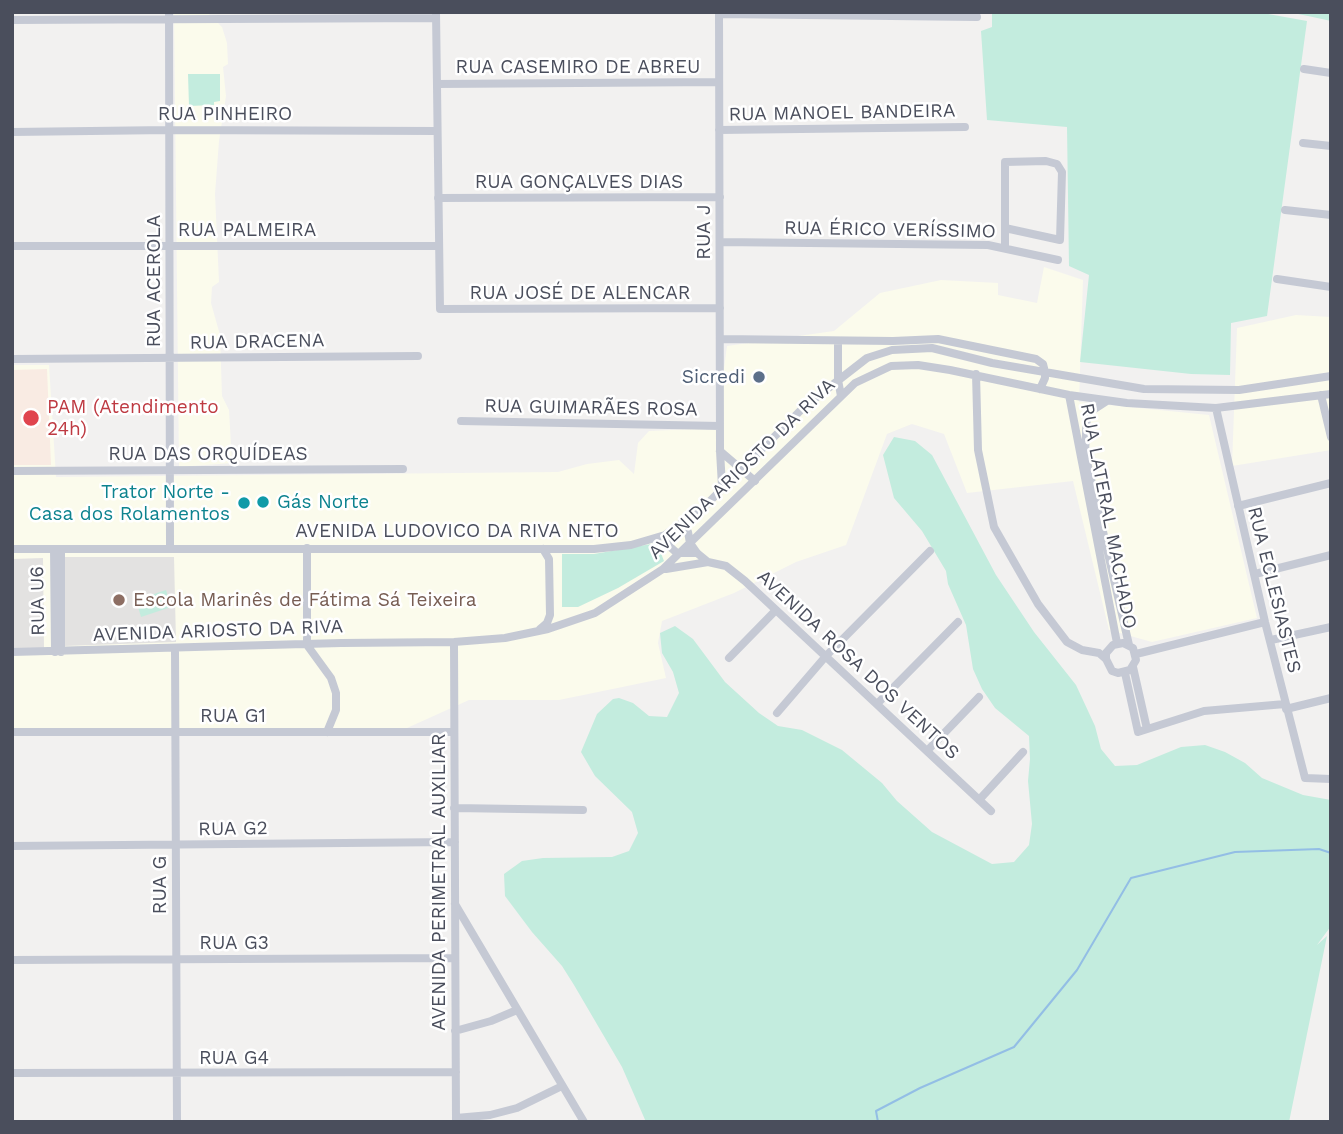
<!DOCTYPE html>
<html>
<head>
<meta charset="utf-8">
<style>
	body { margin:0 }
	#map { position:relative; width:1343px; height:1134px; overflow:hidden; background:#f2f1f0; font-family:"Work Sans",sans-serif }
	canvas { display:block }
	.frame { position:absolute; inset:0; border:14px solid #4a4e5c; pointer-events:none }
</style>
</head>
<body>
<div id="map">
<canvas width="1343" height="1134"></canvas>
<div class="frame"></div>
</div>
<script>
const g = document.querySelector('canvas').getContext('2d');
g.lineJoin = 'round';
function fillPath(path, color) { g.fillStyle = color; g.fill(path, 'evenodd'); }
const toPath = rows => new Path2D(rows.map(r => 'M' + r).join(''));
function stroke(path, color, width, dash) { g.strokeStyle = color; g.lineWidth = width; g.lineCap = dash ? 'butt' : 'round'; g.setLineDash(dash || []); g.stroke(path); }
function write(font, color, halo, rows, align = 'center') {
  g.font = font + ' "Work Sans",sans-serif'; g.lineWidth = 5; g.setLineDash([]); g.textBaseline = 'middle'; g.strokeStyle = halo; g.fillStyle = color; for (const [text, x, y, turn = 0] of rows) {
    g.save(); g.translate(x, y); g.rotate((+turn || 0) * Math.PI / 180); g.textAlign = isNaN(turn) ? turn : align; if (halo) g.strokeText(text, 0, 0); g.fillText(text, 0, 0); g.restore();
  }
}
fillPath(toPath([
	[174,12,207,12,222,27,227,43,228,64,223,67,226,96,219,141,215,194,219,282,212,287,211,303,220,335,222,396,229,410,232,463,179,467],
	[1044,267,1083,280,1079,402,1209,415,1257,618,1152,642,1109,630,1073,481,967,493,944,434,912,424,887,434,846,545,796,562,734,593,662,621,658,643,666,678,559,700,469,700,407,728,12,728,12,365,49,365,56,477,558,472,587,464,619,460,634,474,638,443,649,431,716,428,727,346,834,331,880,293,941,280,998,283,998,295,1037,303],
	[1296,315,1331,317,1331,450,1232,466,1237,328]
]), '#fbfbec');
fillPath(toPath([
	[64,557,174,557,176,642,64,646],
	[43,558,44,649,12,650,12,559]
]), '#e3e2e1');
fillPath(toPath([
	[47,369,51,465,12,465,12,370]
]), '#f9ebe3');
fillPath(toPath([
	[992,12,1257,12,1307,21,1267,316,1231,323,1230,375,1191,374,1080,362,1089,275,1069,266,1067,127,987,120,981,31,992,27],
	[1288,12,1331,12,1331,21,1308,16],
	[188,74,220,74,220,101,214,102,214,105,189,106],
	[894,437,915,441,932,455,996,575,1034,632,1076,685,1095,726,1101,749,1115,766,1137,765,1181,747,1205,745,1225,752,1245,763,1262,778,1303,795,1331,800,1331,926,1317,945,1327,936,1289,1122,646,1122,622,1067,574,985,562,966,532,932,505,896,504,874,522,861,543,858,612,857,629,851,638,833,632,812,595,776,581,752,597,714,613,699,619,698,633,703,649,716,667,717,679,693,673,672,662,653,660,633,675,626,693,639,725,682,759,713,778,726,802,730,842,750,882,783,897,801,932,832,992,864,1014,862,1029,845,1032,824,1028,781,1030,759,1029,736,995,708,982,689,973,669,966,625,948,584,946,571,922,531,894,498,883,455],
	[657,543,664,561,618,588,578,607,562,607,562,554,594,554],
	[166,590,171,607,141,617,136,600]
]), '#c3ecde');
stroke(toPath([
	[878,1122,876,1111,920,1088,1014,1047,1077,970,1131,878,1235,852,1319,849,1331,853]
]), '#93bee5', 2);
stroke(toPath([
	[169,12,170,549],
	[436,12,440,309,720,308],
	[719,12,720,451,722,486],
	[719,14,977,17],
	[12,20,436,18],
	[1304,69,1331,73],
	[437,84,719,82],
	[719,130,965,127],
	[12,132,169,130,437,131],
	[1303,143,1331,146],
	[438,198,720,197],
	[1285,210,1331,215],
	[720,242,988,245,1058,260],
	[12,246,439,246],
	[1005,248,1005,162,1046,161,1057,164,1062,172,1060,240,1005,228],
	[1277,279,1331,287],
	[720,339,893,341,938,339,1036,359,1043,364,1045,372,1045,378,1040,389],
	[838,341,838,380,841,396],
	[12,359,418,356],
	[976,374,978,450,994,527,1038,604,1067,642,1082,650,1099,653,1106,659,1112,671,1118,673,1130,670,1136,660,1133,648,1123,643,1113,645,1106,653,1106,659],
	[1069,395,1117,643],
	[1321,395,1331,437],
	[1107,401,1087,414,1085,453,1129,645],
	[1216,408,1265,622,1305,778,1331,779],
	[461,421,720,426],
	[720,451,755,481],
	[12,471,403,469],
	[1238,506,1331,483],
	[682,523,688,532,690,543,697,553,708,562,726,566,745,581,991,811],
	[665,535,669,546,677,553,697,553],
	[307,548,307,645,331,678,336,693,336,710,327,732],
	[12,549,594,549,631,545,665,535,704,507,804,407,867,358,892,350,932,348,992,363,1144,389,1239,390,1331,376],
	[54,549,55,652],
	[666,569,708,562],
	[1255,574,1331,555],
	[540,629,547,623,550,615,549,559,543,549],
	[1271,640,1331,627],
	[454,642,456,1122],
	[175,648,177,1122],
	[12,652,341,643,454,642,505,638,548,629,595,613,663,569,855,383,891,366,918,365,950,370,1069,395,1127,403,1216,408,1331,394],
	[61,652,61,549],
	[1136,654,1265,622],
	[729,658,776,610],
	[1133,667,1147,729],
	[1125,673,1138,732,1204,711,1285,704],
	[877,704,958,622],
	[1286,709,1331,698],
	[777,713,826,656,930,551],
	[12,732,454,732],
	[927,751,979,697],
	[979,800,1023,752],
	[454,808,583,810],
	[12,846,455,842],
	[455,904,584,1122],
	[12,960,455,958],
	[455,1031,491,1021,517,1010],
	[12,1073,456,1072],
	[456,1118,490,1115,517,1108,562,1086]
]), '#c5c9d4', 8);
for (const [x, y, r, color] of [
	[759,377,7,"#5c6f8a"],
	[31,418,9,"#e0444e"],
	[263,502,7,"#0f9aa8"],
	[244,503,7,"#0f9aa8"],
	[119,600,7,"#8d6e63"]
]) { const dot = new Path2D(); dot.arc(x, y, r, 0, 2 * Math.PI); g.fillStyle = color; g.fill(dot); stroke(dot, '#fff', 2.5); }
write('19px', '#4a4e5c', '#fff', [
	["RUA CASEMIRO DE ABREU",578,67],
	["RUA MANOEL BANDEIRA",842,113,-1],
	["RUA PINHEIRO",225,114],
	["RUA GONÇALVES DIAS",579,182],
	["RUA PALMEIRA",247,230],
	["RUA ÉRICO VERÍSSIMO",890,230,1],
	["RUA J",704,232,-90],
	["RUA ACEROLA",154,281,-90],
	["RUA JOSÉ DE ALENCAR",580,293],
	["RUA DRACENA",257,342,-1],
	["RUA GUIMARÃES ROSA",591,408,1],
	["RUA DAS ORQUÍDEAS",208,454],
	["AVENIDA ARIOSTO DA RIVA",742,469,-44],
	["RUA LATERAL MACHADO",1108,516,79],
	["AVENIDA LUDOVICO DA RIVA NETO",457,531],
	["RUA ECLESIASTES",1274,590,76],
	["RUA U6",38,601,-91],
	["AVENIDA ARIOSTO DA RIVA",218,631,-2],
	["AVENIDA ROSA DOS VENTOS",858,665,43],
	["RUA G1",233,716],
	["RUA G2",233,829,-1],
	["AVENIDA PERIMETRAL AUXILIAR",439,882,-90],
	["RUA G",160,885,-90],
	["RUA G3",234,943],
	["RUA G4",234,1058]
]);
write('19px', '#4e5e75', '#fff', [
	["Sicredi",745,377]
], 'right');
write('19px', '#be3a42', '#fff', [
	["PAM (Atendimento",47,407],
	["24h)",47,429]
], 'left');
write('19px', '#0d838f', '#fff', [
	["Trator Norte -",230,492],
	["Casa dos Rolamentos",230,514],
	["Gás Norte",277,502,"left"]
], 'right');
write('19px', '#785e54', '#fff', [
	["Escola Marinês de Fátima Sá Teixeira",133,600]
], 'left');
</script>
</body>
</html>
